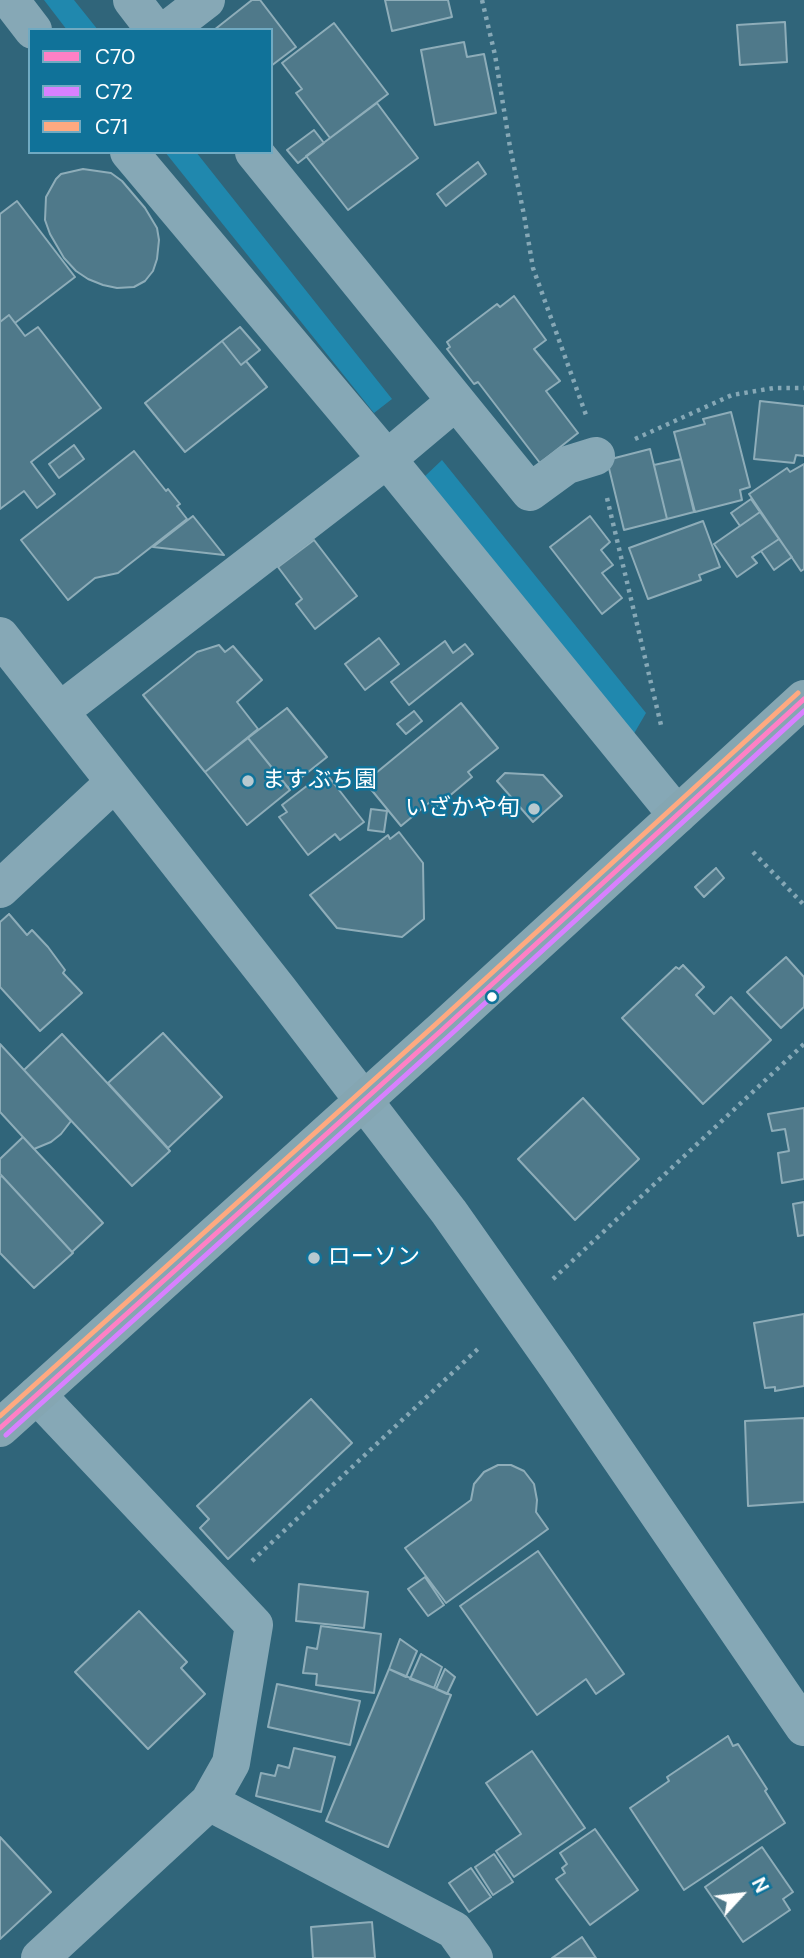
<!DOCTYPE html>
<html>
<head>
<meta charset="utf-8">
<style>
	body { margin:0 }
	#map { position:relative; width:804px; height:1958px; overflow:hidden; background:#30657a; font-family:"DM Sans",sans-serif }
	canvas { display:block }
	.legend { position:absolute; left:28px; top:28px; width:245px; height:126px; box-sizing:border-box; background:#107299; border:2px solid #70aac2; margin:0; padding:9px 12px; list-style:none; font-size:21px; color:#fff }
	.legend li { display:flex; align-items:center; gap:14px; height:35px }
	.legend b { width:35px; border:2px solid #70aac2 }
	.north { position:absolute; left:706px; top:1860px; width:70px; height:70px; -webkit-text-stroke:5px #107299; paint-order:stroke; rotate:63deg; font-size:19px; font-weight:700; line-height:28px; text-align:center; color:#fff }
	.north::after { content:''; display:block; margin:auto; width:24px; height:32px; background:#fff; clip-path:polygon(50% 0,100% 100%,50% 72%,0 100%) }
</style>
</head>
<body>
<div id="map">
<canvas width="804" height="1958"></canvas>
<ul class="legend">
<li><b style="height:9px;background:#ff80c5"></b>C70</li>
<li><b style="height:9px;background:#d880ff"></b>C72</li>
<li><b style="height:9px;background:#ffa980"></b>C71</li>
</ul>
<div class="north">N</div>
</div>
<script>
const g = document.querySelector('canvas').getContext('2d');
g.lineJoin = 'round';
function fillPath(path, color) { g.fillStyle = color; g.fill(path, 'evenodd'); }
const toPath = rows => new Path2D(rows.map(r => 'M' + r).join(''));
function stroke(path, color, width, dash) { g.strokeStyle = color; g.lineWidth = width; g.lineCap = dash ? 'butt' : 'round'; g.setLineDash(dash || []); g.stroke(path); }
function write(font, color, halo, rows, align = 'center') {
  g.font = font + ' "DM Sans","Noto Sans JP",sans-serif'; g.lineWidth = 5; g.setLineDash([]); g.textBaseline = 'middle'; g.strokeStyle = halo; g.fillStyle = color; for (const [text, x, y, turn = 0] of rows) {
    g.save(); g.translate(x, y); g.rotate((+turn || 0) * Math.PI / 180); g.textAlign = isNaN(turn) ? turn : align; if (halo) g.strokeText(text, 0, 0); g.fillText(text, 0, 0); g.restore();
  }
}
fillPath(toPath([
	[44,0,74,0,98,30,67,30],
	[165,152,196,152,392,399,374,413],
	[442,460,646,713,632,737,424,477]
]), '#2088ae');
const building = toPath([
	[252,0,260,0,296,47,271,66,271,30,214,30,252,0],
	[385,0,448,0,452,17,392,31,385,0],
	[785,22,787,62,740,65,737,25,785,22],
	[334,23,388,94,330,138,296,93,302,89,282,63,334,23],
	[464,42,467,57,484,54,496,113,435,125,421,50,464,42],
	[377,103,418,158,348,210,306,156,377,103],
	[314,130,324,143,298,163,287,150,314,130],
	[478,162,486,174,446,206,437,194,478,162],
	[83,169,111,173,122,181,145,208,157,228,159,240,157,259,153,271,145,281,134,287,117,288,103,285,88,279,76,271,64,258,50,234,45,220,46,197,56,179,61,174,83,169],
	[17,201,75,277,15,323,9,315,0,322,0,214,17,201],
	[514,296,546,340,534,349,560,381,546,391,578,433,540,463,478,382,474,384,447,349,450,347,447,342,497,304,500,307,514,296],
	[9,315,25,336,38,327,101,408,31,462,55,494,37,508,24,491,0,509,0,322,9,315],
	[240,327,260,350,241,365,222,341,240,327],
	[222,341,241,365,246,361,267,387,185,452,145,403,222,341],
	[760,401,804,406,804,456,796,455,794,463,754,459,760,401],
	[731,412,750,487,740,490,742,500,695,512,674,432,705,424,703,419,731,412],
	[74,445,84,459,59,478,49,464,74,445],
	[650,449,667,519,624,530,607,460,650,449],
	[134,451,166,491,168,489,180,504,177,506,187,519,118,573,95,578,68,600,21,540,134,451],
	[681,459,694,512,667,519,654,465,681,459],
	[804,464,804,569,801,571,749,494,787,468,790,472,804,464],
	[751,499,760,512,740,526,731,513,751,499],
	[760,512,779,539,752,557,757,563,737,577,714,544,760,512],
	[193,516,224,555,153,547,193,516],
	[590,516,610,542,601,550,613,565,602,573,622,598,602,614,550,547,590,516],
	[703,521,720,567,699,575,701,580,648,599,629,548,703,521],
	[779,539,792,557,774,570,761,551,779,539],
	[314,540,357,596,315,629,296,604,302,599,278,567,314,540],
	[379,638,399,664,365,690,345,664,379,638],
	[445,641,453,653,465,644,473,654,409,705,391,682,445,641],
	[219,645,225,652,233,646,262,680,237,702,258,729,205,772,143,695,197,652,219,645],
	[461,703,498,748,468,772,472,777,435,808,430,802,401,826,365,782,461,703],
	[287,708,327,757,288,788,248,738,287,708],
	[414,711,422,721,406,734,397,724,414,711],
	[248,738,290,790,247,825,205,772,248,738],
	[325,772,364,822,340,840,335,834,308,855,279,817,287,812,282,805,325,772],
	[505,773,543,775,562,796,533,822,497,781,505,773],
	[371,809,387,811,384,832,368,830,371,809],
	[399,832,423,863,424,919,402,937,337,928,310,895,388,835,390,839,399,832],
	[716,868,724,878,704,897,695,887,716,868],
	[9,914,27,935,32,930,48,947,65,970,63,973,82,993,40,1031,0,987,0,922,9,914],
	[786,957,804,977,804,1007,781,1028,747,992,786,957],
	[683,965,704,987,696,995,714,1014,731,997,771,1040,703,1104,622,1018,676,967,679,969,683,965],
	[163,1033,222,1097,168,1148,108,1083,163,1033],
	[62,1034,170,1151,132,1186,24,1070,62,1034],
	[0,1044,71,1121,61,1134,51,1142,34,1149,0,1112,0,1044],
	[583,1098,639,1159,575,1220,518,1159,583,1098],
	[804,1108,804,1179,782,1183,778,1153,789,1151,785,1129,772,1131,768,1114,804,1108],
	[23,1137,103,1223,72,1252,0,1174,0,1159,23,1137],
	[2,1176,73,1253,34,1288,0,1253,0,1177,2,1176],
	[804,1202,804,1235,798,1236,793,1204,804,1202],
	[804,1314,804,1386,775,1391,775,1387,765,1388,754,1323,804,1314],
	[311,1399,352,1443,228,1559,200,1528,209,1519,197,1506,311,1399],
	[804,1418,804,1502,748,1506,745,1421,804,1418],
	[498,1465,511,1465,524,1471,534,1484,537,1500,536,1512,548,1529,446,1603,405,1548,471,1500,474,1484,484,1472,498,1465],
	[538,1551,624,1674,596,1694,586,1679,537,1715,460,1606,538,1551],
	[425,1577,444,1605,428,1616,408,1589,425,1577],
	[299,1584,368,1592,364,1628,296,1621,299,1584],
	[139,1611,187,1662,181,1668,205,1694,148,1749,75,1672,139,1611],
	[321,1626,381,1634,374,1693,316,1685,317,1674,303,1673,307,1647,317,1649,321,1626],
	[400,1639,417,1651,406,1677,389,1669,400,1639],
	[421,1654,442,1667,434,1688,410,1679,421,1654],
	[389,1669,451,1695,388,1847,326,1821,389,1669],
	[445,1669,455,1677,447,1694,436,1689,445,1669],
	[277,1684,360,1701,350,1745,268,1727,277,1684],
	[728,1736,733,1746,738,1744,767,1789,765,1791,785,1823,684,1890,630,1808,669,1781,667,1777,728,1736],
	[294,1748,335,1757,321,1812,256,1796,261,1773,275,1776,278,1765,289,1768,294,1748],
	[532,1751,585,1828,514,1877,496,1851,521,1834,486,1783,532,1751],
	[595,1829,638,1890,590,1925,556,1879,565,1873,562,1868,567,1864,560,1853,595,1829],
	[0,1837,51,1892,0,1939,0,1837],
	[762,1847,793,1892,783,1899,790,1910,743,1942,705,1887,762,1847],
	[494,1854,513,1882,493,1895,475,1867,494,1854],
	[471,1868,491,1897,469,1912,449,1883,471,1868],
	[372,1922,375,1958,313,1958,311,1927,372,1922],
	[582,1937,596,1958,552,1958,582,1937]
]);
fillPath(building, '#4f798a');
stroke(building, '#8eadb9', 2);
stroke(toPath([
	[482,0,495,55,510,147,524,215,533,268,586,415],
	[635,439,732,395,774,388,804,388],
	[607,498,661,725],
	[753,852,804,905],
	[553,1279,804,1044],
	[252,1561,481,1346]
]), '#86a8b6', 4.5, [3.5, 5]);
stroke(toPath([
	[10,0,33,30],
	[132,0,155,30],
	[167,30,206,0],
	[129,152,387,459,677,815],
	[254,152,530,492,567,465,596,456],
	[0,636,278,989,449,1212,558,1367,804,1727],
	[60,711,387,459,456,401],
	[0,889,115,782],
	[37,1395,254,1625,231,1763,209,1802,40,1958],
	[209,1802,454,1930,474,1958]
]), '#86a8b6', 38);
stroke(toPath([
	[0,1428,442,1030,804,699]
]), '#85a6b2', 38);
stroke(toPath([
	[0,1428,442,1030,804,699]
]), '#ff80c5', 5);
stroke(toPath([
	[6,1435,448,1037,804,711]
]), '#d880ff', 5);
stroke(toPath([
	[0,1416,436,1024,798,693]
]), '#ffa980', 5);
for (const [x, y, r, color] of [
	[248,781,7,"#b7c9d0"],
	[534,809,7,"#b7c9d0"],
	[492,997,6,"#fff"],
	[314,1258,7,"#b7c9d0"]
]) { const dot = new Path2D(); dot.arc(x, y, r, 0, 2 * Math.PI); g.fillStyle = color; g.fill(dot); stroke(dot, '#107299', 2.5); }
write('23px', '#fff', '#107299', [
	["ますぶち園",262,781],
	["いざかや旬",520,809,"right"],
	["ローソン",328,1258]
], 'left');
</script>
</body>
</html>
